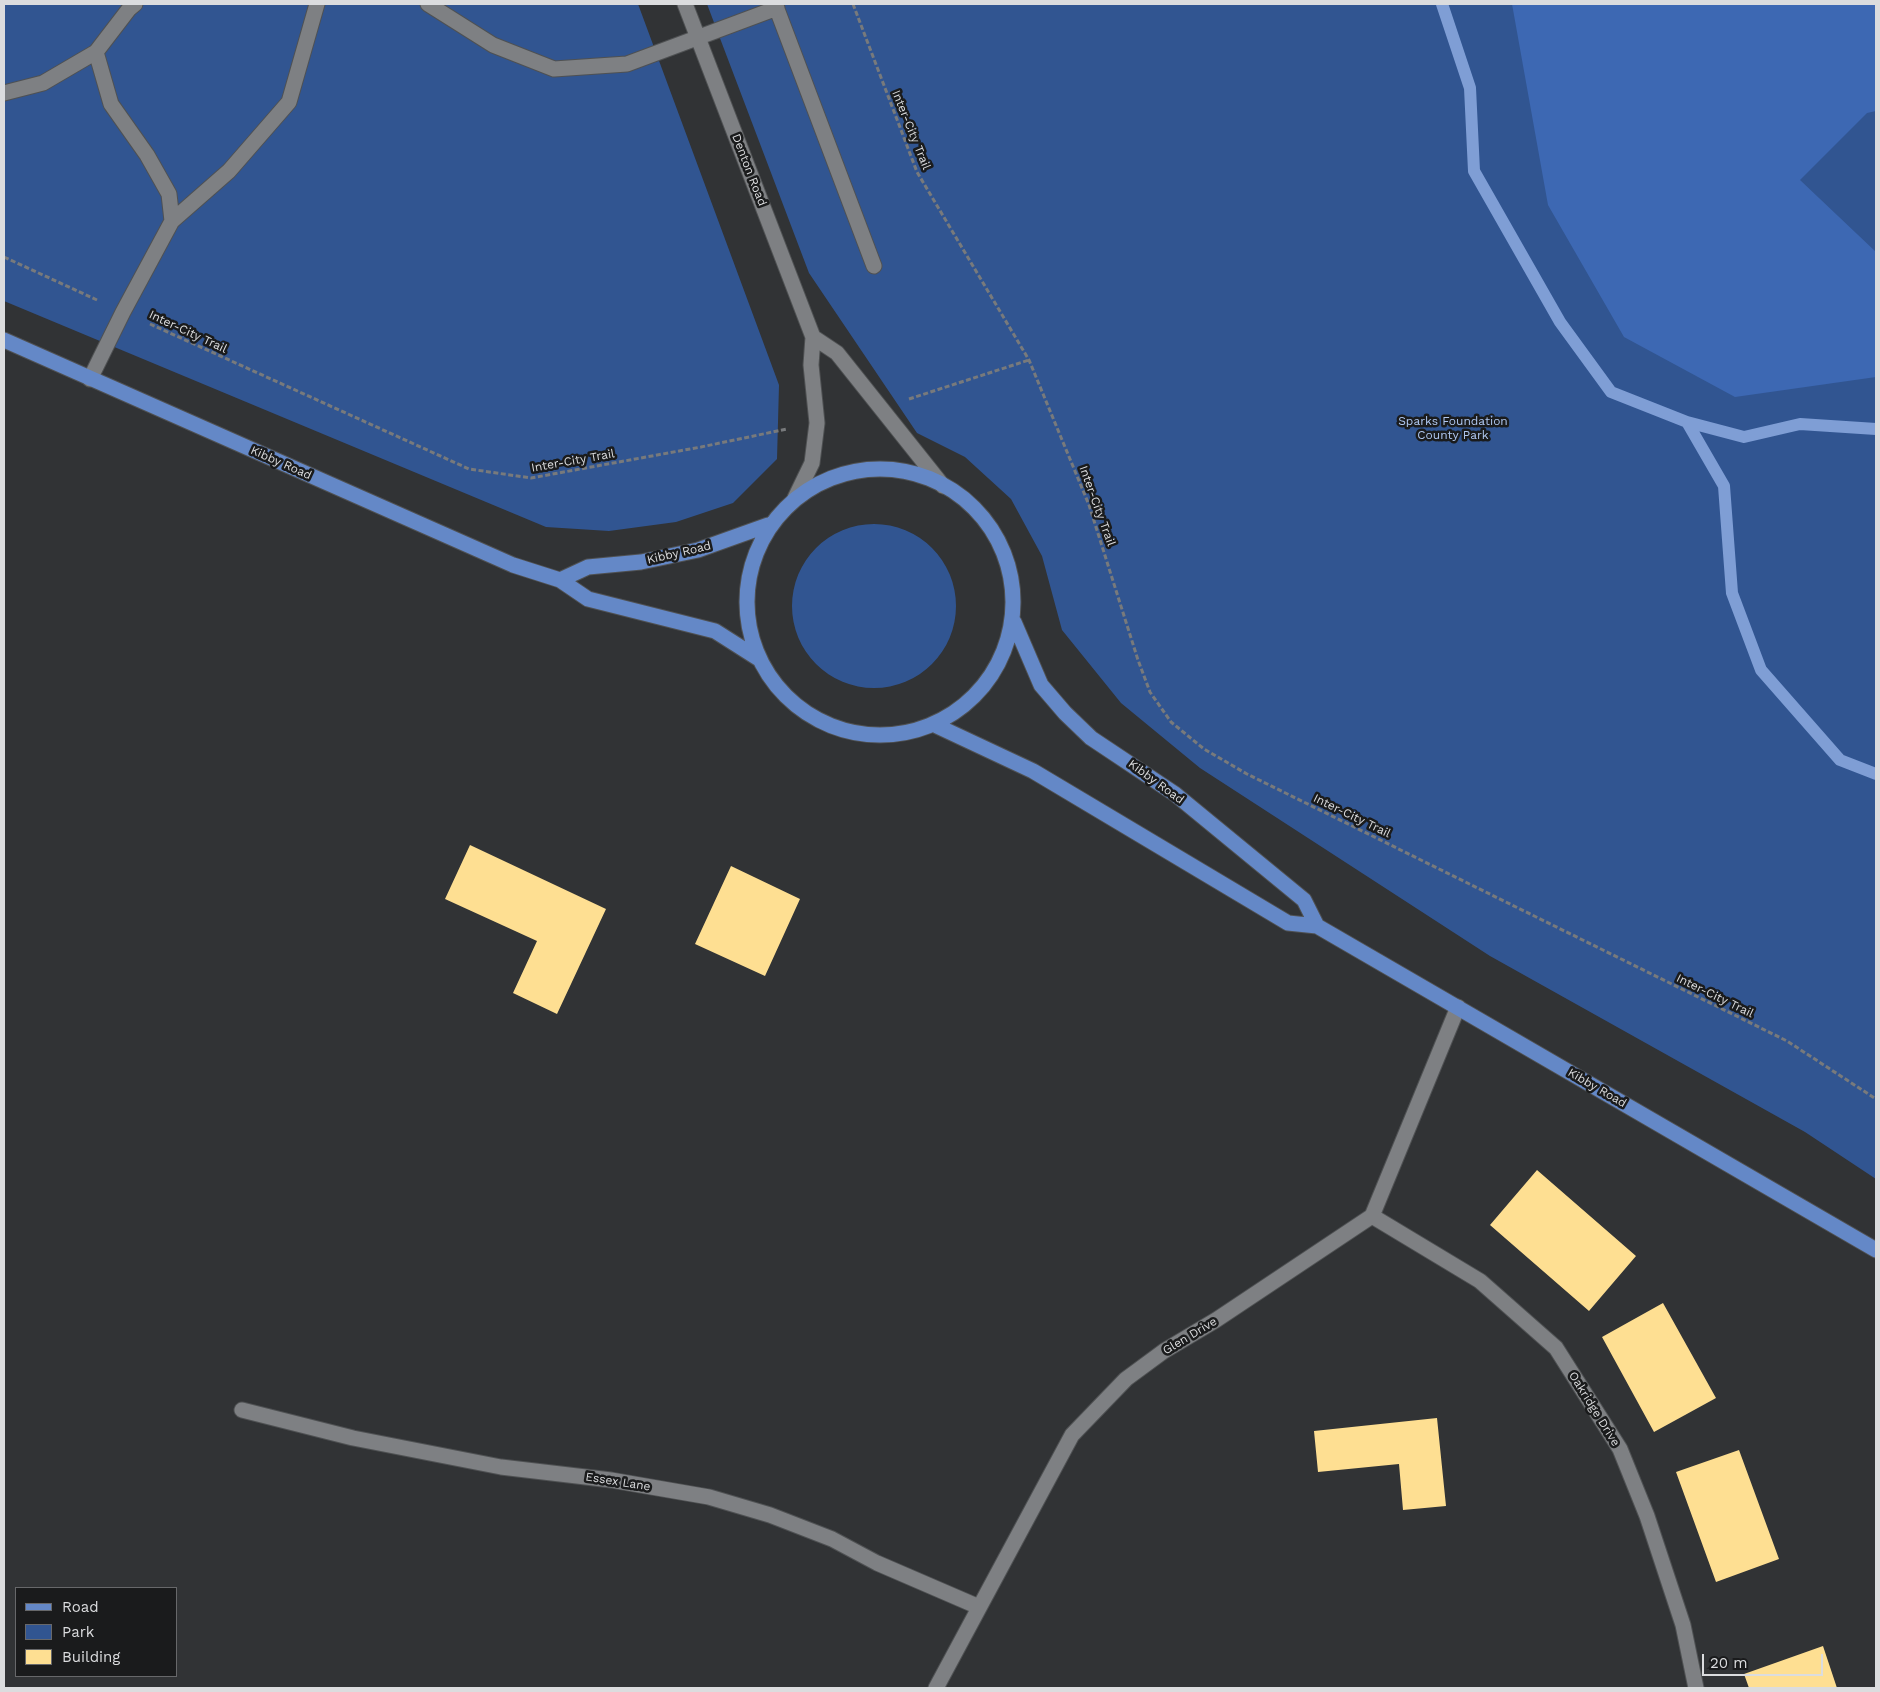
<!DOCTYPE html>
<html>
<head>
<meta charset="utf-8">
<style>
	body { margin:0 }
	#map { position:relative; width:1880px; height:1692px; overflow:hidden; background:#313335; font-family:"Work Sans",sans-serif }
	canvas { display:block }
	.frame { position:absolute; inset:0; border:5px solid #dbdcde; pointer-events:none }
	.legend { position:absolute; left:15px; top:1587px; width:162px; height:90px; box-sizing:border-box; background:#1a1b1c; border:1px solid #67686a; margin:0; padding:6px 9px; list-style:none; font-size:15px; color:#dbdcde }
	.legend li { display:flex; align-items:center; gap:10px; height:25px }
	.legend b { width:25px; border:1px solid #67686a }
	.scale { position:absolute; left:1702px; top:1654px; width:121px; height:22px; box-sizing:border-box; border:2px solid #dbdcde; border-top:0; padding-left:6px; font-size:15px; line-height:18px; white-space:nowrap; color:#dbdcde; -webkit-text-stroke:4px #1a1b1c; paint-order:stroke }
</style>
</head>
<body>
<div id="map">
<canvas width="1880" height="1692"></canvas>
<div class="frame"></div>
<ul class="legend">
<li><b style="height:6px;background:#6488c7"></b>Road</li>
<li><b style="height:14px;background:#315591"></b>Park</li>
<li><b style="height:14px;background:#fedf92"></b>Building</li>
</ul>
<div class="scale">20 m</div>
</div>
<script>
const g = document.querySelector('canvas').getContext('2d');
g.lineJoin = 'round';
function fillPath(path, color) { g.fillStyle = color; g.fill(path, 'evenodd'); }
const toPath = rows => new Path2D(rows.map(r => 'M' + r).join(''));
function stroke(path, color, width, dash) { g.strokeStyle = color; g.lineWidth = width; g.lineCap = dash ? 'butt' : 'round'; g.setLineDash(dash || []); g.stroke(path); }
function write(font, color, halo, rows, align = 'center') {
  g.font = font + ' "Work Sans",sans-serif'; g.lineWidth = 5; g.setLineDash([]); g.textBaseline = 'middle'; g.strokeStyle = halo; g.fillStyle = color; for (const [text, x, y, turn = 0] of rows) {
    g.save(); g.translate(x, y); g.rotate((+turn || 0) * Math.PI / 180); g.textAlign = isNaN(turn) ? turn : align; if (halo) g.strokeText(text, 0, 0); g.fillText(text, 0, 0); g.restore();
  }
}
fillPath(toPath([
	[4,4,638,4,779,385,777,459,733,503,676,522,609,531,546,527,4,301],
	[707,4,1876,4,1876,1179,1805,1132,1490,956,1200,768,1121,703,1062,630,1042,556,1011,499,965,457,917,433,809,273],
	'792 606a82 82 0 1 1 164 0a82 82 0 1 1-164 0Z'
]), '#315591');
fillPath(toPath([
	[1512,4,1876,4,1876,111,1867,113,1800,180,1876,252,1876,377,1735,397,1624,337,1548,205]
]), '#3d68b3');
stroke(toPath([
	[1442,4,1470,88,1474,171,1560,322,1611,392,1687,422,1724,486,1732,593,1761,670,1840,760,1876,774],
	[1687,422,1744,437,1800,424,1876,429]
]), '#7f9ed5', 12);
fillPath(toPath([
	[470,845,606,909,557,1014,513,993,537,941,445,899],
	[731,866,800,899,765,976,695,944],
	[1537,1170,1636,1256,1589,1311,1490,1225],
	[1663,1303,1716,1398,1654,1432,1602,1337],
	[1437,1418,1446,1506,1403,1510,1399,1464,1318,1472,1314,1431],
	[1739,1450,1779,1559,1716,1582,1676,1472],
	[1823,1646,1837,1688,1749,1688,1744,1674]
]), '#fedf92');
const minor = toPath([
	[428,4,493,45,554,69,627,64,777,8],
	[685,4,813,337,811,365,817,423,812,463,795,498],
	[775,4,874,266],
	[96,52,111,104,147,155,169,194,172,221],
	[4,93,43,83,96,52,129,9,135,4],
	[813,337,837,353,943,486],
	[90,379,123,312,172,221,229,171,289,102,317,4],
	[1372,1216,1480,1281,1556,1348,1620,1449,1647,1516,1683,1625,1696,1688],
	[242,1410,353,1438,501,1467,611,1480,709,1497,770,1515,832,1539,877,1563,979,1607],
	[936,1688,1072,1435,1126,1379,1164,1351,1216,1320,1372,1216,1458,1007]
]);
const major = toPath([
	[4,340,513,565,560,580,588,599,715,631,759,659],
	'747 602a133 133 0 1 1 266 0a133 133 0 1 1-266 0Z',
	[560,580,588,567,641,562,698,550,768,525],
	[1014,622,1041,685,1065,713,1091,738,1175,794,1304,900,1317,926],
	[937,726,1033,771,1288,923,1317,926,1876,1250]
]);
stroke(minor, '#4f5153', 17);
stroke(major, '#4f5153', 17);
stroke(toPath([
	[853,4,917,172,1029,360,1089,505,1138,660,1150,692,1171,722,1204,749,1247,774,1787,1041,1876,1099],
	[4,257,97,300],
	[150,324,469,469,531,478,701,447,787,429],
	[909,399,1029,360]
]), '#787a7c', 3, [5, 2.5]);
stroke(minor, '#7e8083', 15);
stroke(major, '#6488c7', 15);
write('12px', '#dbdcde', '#1a1b1c', [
	["Inter-City Trail",911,130,68],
	["Denton Road",749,170,69],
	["Inter-City Trail",188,332,25],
	["Inter-City Trail",573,461,-10],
	["Kibby Road",281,463,24],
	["Inter-City Trail",1097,506,70],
	["Kibby Road",679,553,-13],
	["Kibby Road",1156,782,36],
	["Inter-City Trail",1352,816,26],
	["Inter-City Trail",1715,996,26],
	["Kibby Road",1597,1088,30],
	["Glen Drive",1190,1336,-31],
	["Oakridge Drive",1594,1409,58],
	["Essex Lane",618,1482,9]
]);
write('12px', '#b0c8f1', '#1a1b1c', [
	["Sparks Foundation",1453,421],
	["County Park",1453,435]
]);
</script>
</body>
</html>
